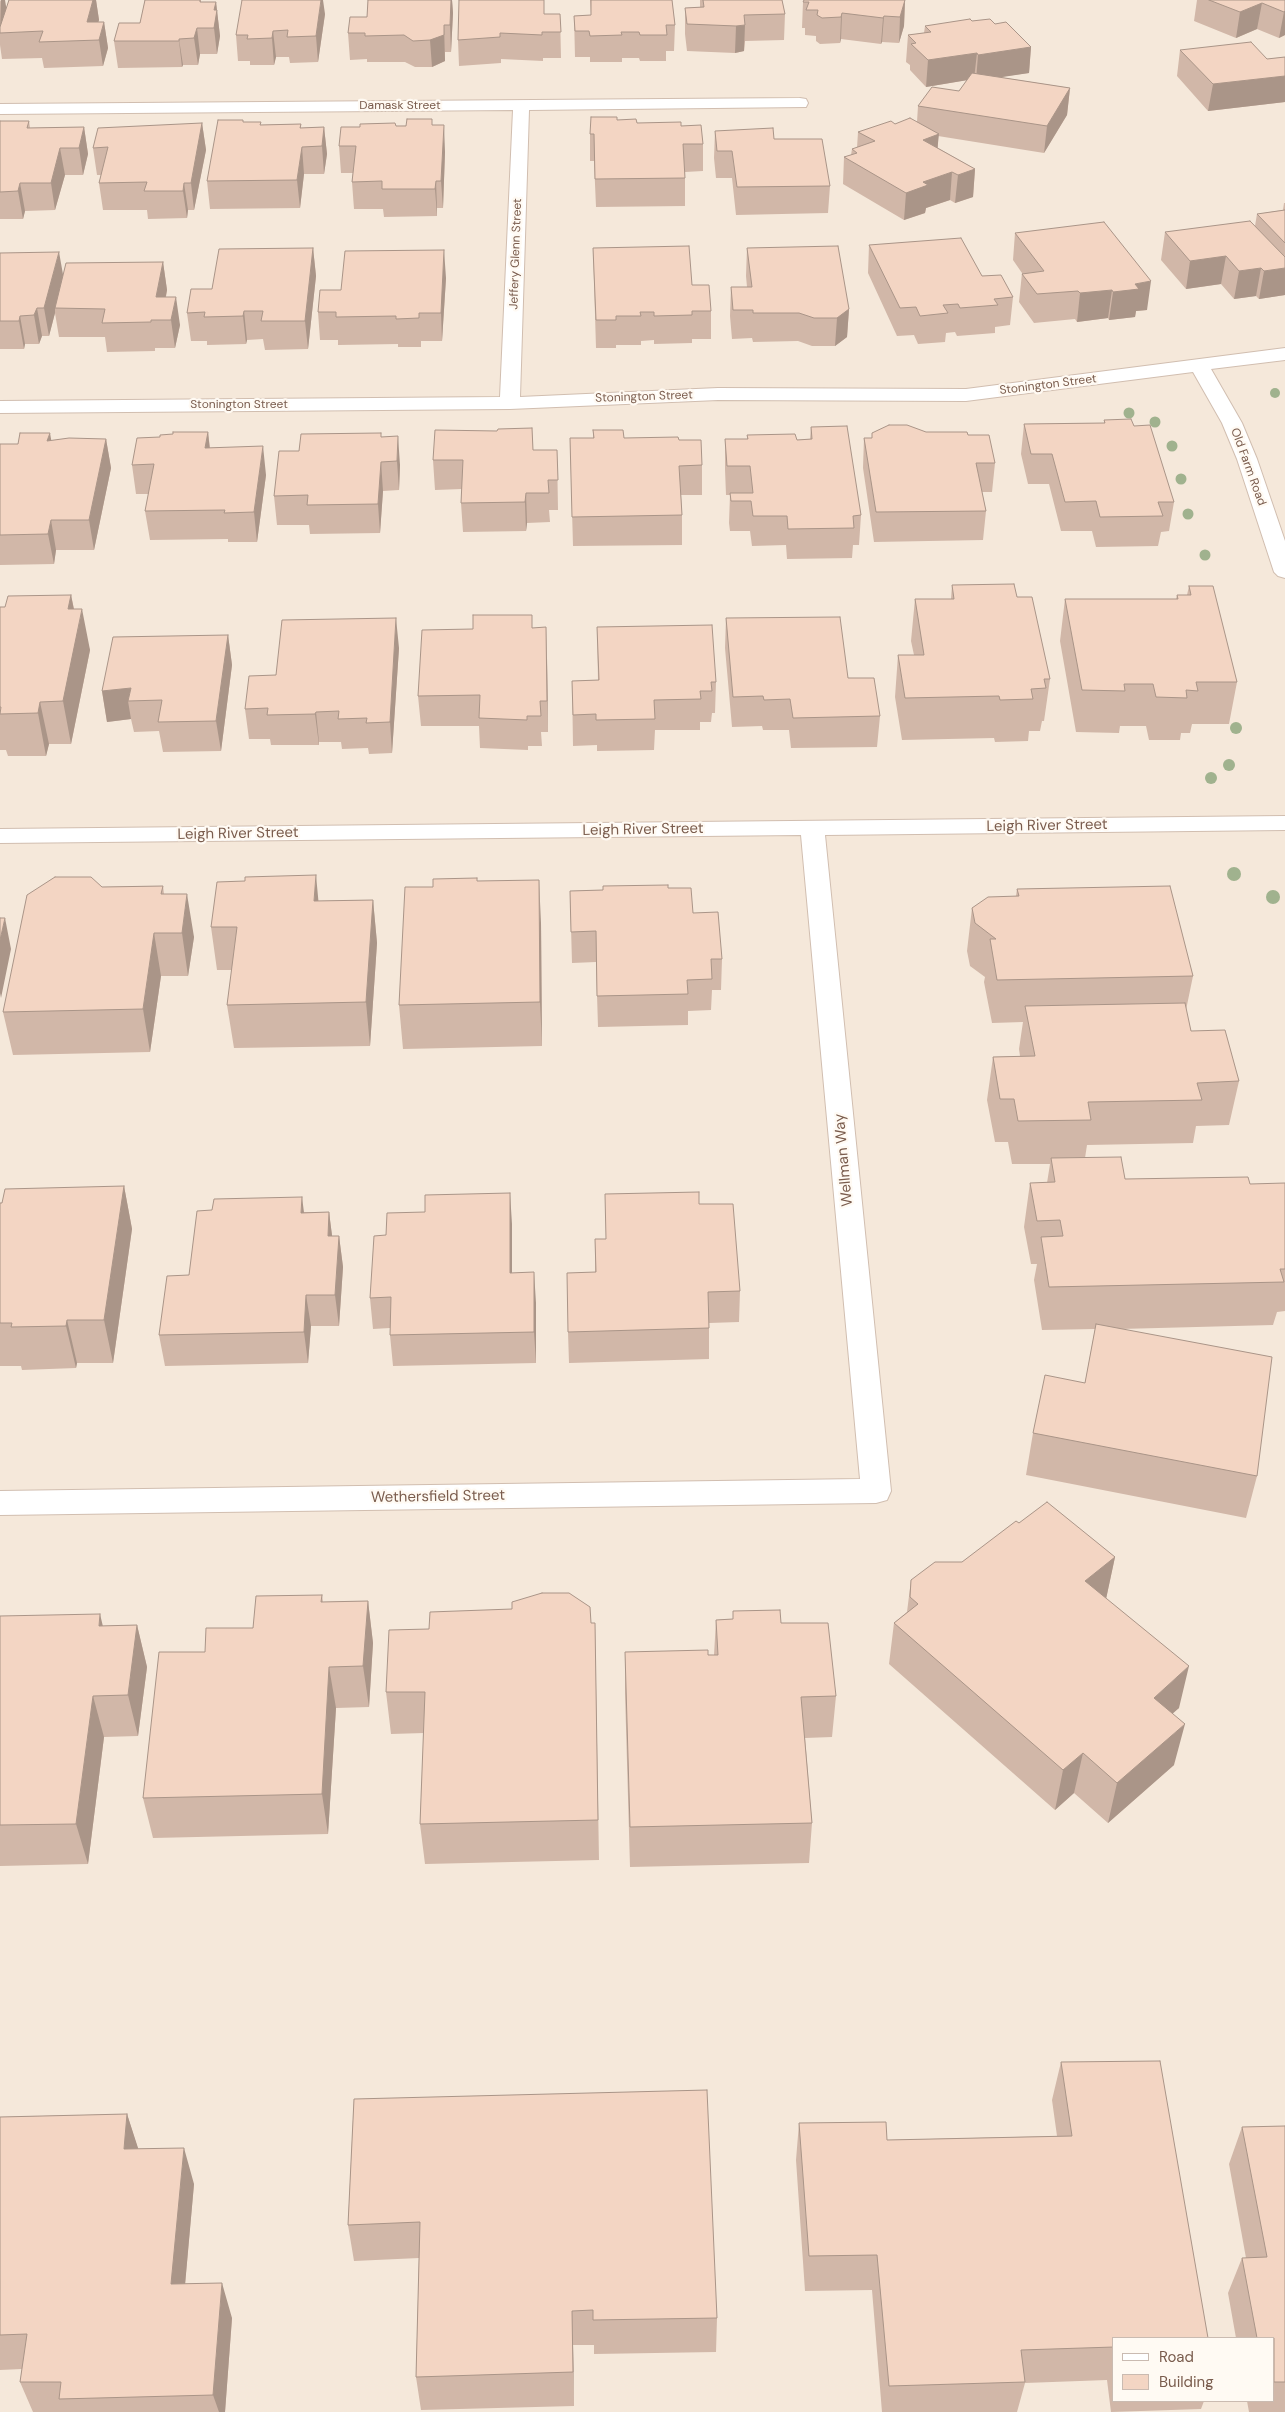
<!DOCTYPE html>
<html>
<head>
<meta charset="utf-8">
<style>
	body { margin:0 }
	#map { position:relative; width:1285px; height:2412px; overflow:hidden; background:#fdf6ec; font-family:"DM Sans",sans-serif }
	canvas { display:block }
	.legend { position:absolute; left:1112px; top:2337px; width:162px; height:65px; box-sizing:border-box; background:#fffaf3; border:1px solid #cabbb1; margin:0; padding:6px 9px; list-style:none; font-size:15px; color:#7a5c4d }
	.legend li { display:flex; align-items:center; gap:10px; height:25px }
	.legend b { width:25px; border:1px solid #cabbb1 }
</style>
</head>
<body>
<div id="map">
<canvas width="1285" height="2412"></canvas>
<ul class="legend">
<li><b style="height:6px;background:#fff"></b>Road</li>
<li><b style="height:14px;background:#f3d5c3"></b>Building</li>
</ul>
</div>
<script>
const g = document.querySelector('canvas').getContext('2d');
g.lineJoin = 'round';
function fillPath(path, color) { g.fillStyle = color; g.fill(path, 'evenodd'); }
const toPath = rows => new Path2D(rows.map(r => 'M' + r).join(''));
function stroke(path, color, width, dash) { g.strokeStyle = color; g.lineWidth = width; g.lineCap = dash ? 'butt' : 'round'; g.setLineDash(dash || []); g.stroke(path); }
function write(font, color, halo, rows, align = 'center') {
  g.font = font + ' "DM Sans",sans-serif'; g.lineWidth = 4.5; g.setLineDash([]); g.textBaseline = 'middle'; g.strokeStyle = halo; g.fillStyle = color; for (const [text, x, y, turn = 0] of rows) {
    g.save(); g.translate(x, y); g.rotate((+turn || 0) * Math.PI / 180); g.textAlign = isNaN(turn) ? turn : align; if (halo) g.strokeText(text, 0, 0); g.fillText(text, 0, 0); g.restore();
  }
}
fillPath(toPath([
	[0,0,1285,0,1285,2412,0,2412],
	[1114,2338,1274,2338,1274,2401,1114,2401]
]), '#f5e8da');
const street = toPath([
	[800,98,806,99,808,103,806,107,529,110,520,397,718,388,966,389,1285,348,1285,360,1211,369,1242,423,1257,459,1285,541,1285,578,1278,576,1274,572,1237,459,1222,423,1193,372,966,401,718,400,510,409,0,413,0,401,500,397,513,110,0,114,0,104,800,98],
	[1285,816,1285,830,825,835,891,1491,887,1500,876,1503,0,1515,0,1491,860,1479,801,835,0,843,0,829,1285,816]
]);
stroke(street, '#d1beb0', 2);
fillPath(street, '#fff');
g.fillStyle = '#a0b28e';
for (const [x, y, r] of [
	[1275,393,5],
	[1129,413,5.5],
	[1155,422,5.5],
	[1172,446,5.5],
	[1181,479,5.5],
	[1188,514,5.5],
	[1205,555,5.5],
	[1236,728,6],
	[1229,765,6],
	[1211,778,6],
	[1234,874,7],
	[1273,897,7]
]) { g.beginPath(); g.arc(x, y, r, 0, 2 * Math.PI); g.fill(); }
fillPath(toPath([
	[0,0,6,9,9,0,96,0,99,20,98,22,104,22,108,48,103,66,44,68,42,58,2,59,0,45],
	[145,0,201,0,201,2,216,2,220,36,217,54,200,54,198,65,183,65,182,67,118,68,114,41,140,23],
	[368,0,452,0,453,13,451,52,445,52,445,61,432,67,415,67,405,62,367,62,367,59,350,60,348,33,367,17],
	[590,0,672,0,675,25,674,51,666,51,666,61,640,61,639,58,622,58,622,62,590,62,590,57,575,57,574,16,591,15],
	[700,0,782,0,785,14,784,40,745,41,744,51,735,53,687,51,685,34,685,8,700,7],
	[905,0,904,26,899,43,882,42,881,44,841,39,840,43,820,44,816,41,816,36,805,35,805,28,802,28,803,2],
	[1197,0,1285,0,1285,35,1279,38,1257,29,1236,38,1194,21],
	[325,14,318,62,290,63,289,57,276,57,274,65,250,65,250,61,238,61,236,35],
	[545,14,560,14,561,58,543,58,543,61,501,59,501,63,459,66,458,40],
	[972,21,995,24,1031,47,1029,73,999,77,1070,88,1067,115,1044,153,938,136,938,148,975,169,973,197,955,203,950,200,926,208,925,213,904,220,843,184,844,157,851,155,852,149,857,148,858,132,895,124,917,122,918,106,959,91,967,80,926,87,910,70,910,65,906,62,908,35,924,33,925,26],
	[1180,50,1267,59,1285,57,1285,102,1208,111,1177,76],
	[617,120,637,123,681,126,703,144,703,171,685,172,685,206,596,207,594,161,590,161,590,134],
	[0,121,29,121,30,128,84,127,88,154,83,175,65,175,55,210,25,211,23,219,0,219],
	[243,122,261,125,301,124,301,128,324,127,327,154,324,174,304,174,300,208,210,209,207,181],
	[202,123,206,150,194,210,188,210,187,218,148,219,147,210,103,210,99,183,101,175,97,175,93,148],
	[433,125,445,152,443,208,437,208,437,216,384,217,383,209,354,209,352,182,353,173,341,173,339,146,396,126],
	[715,131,774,139,830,186,828,213,736,215,732,178,716,178,714,158],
	[1284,203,1285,203,1285,295,1259,299,1256,296,1234,299,1221,284,1186,289,1161,260,1165,232,1255,226,1257,214,1283,210],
	[1015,233,1147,310,1136,311,1135,317,1109,320,1108,318,1077,322,1075,319,1034,323,1019,302,1022,273,1013,260],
	[869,245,982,276,1013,297,1010,325,995,327,995,333,957,336,955,332,946,333,945,342,918,344,914,335,897,336,868,273],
	[313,248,316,276,308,349,265,350,263,339,247,340,246,344,207,345,207,341,191,341,187,313,212,289],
	[593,248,692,285,711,311,711,339,692,339,692,343,654,344,654,340,641,341,641,345,616,345,616,348,596,348],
	[747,248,849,309,847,337,835,346,812,346,798,341,753,342,752,338,732,339,730,316,731,287,747,287,746,276],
	[0,253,63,275,163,262,167,290,166,297,180,325,175,348,155,348,155,351,107,352,105,337,59,337,55,313,49,336,42,336,39,344,25,344,24,349,0,349],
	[446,278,442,341,421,341,421,347,398,347,398,344,338,345,338,340,320,340,318,312,341,290],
	[1104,420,1134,426,1174,502,1169,531,1161,532,1158,546,1096,547,1092,531,1061,531,1049,484,1028,484,1021,454,1024,424,1104,423],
	[811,427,861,515,859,545,853,545,852,558,787,559,786,545,752,546,750,531,730,531,729,523,730,495,726,495,725,469,725,439,747,439,747,435,797,440,810,439],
	[532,428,533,450,557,450,558,510,549,510,550,522,527,523,526,531,463,532,461,503,462,489,435,490,433,460,497,431],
	[593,430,624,438,679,440,702,465,702,495,681,495,682,515,682,545,573,546,570,438,593,438],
	[208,432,210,448,266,475,257,542,228,542,228,539,150,540,145,511,149,494,136,494,132,465,160,437,173,434],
	[926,432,968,435,995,463,992,492,982,492,986,511,983,540,874,542,863,468,864,438,872,438,872,433],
	[381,433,381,437,400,465,399,490,383,491,380,533,310,534,309,525,277,525,274,496,299,451],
	[106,439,111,468,94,550,56,550,54,564,0,565,0,444,18,444,51,441],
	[952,585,1017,597,1050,679,1044,721,1042,721,1040,731,1029,731,1028,741,995,742,994,738,902,740,895,697,898,655,914,655,911,641,915,599,951,599],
	[1189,586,1237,682,1229,724,1192,724,1190,733,1181,733,1180,740,1149,740,1146,726,1120,726,1119,733,1076,732,1060,641,1065,599,1176,599,1177,595,1187,595],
	[71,595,74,609,90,650,71,744,49,744,46,756,8,756,6,750,0,750,0,607,5,607],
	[726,618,848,678,880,716,877,747,791,748,789,730,763,730,762,726,732,727,725,648],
	[597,627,716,682,715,713,712,713,711,722,700,722,700,730,655,730,654,750,597,751,597,745,573,746,572,681,598,680],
	[532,628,547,658,548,732,541,732,542,746,528,746,528,750,480,748,479,726,421,726,418,696],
	[228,635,232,665,221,751,163,752,159,731,134,732,131,719,107,722,102,691],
	[399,648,392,753,369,754,368,748,342,749,341,742,319,742,319,745,271,745,270,739,249,739,245,709,276,675],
	[477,881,541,923,542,1046,403,1049,399,1005,433,887],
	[163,886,164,894,194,937,188,976,161,976,150,1052,13,1055,3,1012,102,887],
	[668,888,693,913,722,959,721,990,712,990,711,1010,688,1011,688,1025,598,1027,596,962,572,963,570,891],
	[1017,889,1193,976,1186,1010,1191,1031,1239,1081,1229,1125,1196,1126,1193,1143,1087,1145,1085,1158,1125,1179,1250,1184,1285,1184,1285,1311,1277,1312,1273,1325,1120,1329,1257,1476,1246,1518,1026,1475,1033,1433,1085,1383,1095,1329,1042,1330,1034,1280,1037,1264,1031,1264,1024,1227,1030,1183,1047,1183,1050,1164,1012,1164,1008,1142,995,1142,987,1100,993,1057,1020,1056,1019,1049,1023,1022,992,1023,984,982,985,977,970,966,967,951,972,908,1016,896],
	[373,900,377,943,370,1046,234,1048,227,1005,232,970,217,970,211,927,319,901],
	[124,1186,132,1229,113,1363,77,1363,76,1368,22,1370,21,1366,0,1366,0,1203],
	[699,1204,740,1291,739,1322,709,1323,709,1359,569,1363,568,1332,595,1272,595,1239,606,1239],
	[304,1212,329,1212,332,1236,339,1236,343,1267,339,1326,311,1326,308,1363,165,1366,159,1335,189,1275],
	[512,1224,512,1273,536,1303,536,1363,393,1366,390,1335,390,1328,373,1329,370,1298],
	[1019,1523,1115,1557,1106,1599,1179,1708,1172,1713,1174,1765,1108,1823,1074,1793,1055,1810,889,1664,894,1623,907,1612,911,1580,962,1562],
	[322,1595,323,1602,368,1601,373,1643,369,1707,336,1708,328,1834,153,1838,143,1798,205,1652],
	[733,1611,781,1623,836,1696,832,1737,805,1738,812,1823,809,1863,630,1867,625,1693,625,1652,714,1655,716,1620,733,1619],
	[0,1616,103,1626,137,1625,147,1667,138,1736,104,1737,88,1864,0,1866],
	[595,1623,599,1860,425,1864,420,1824,424,1733,391,1734,386,1692,429,1629],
	[1061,2062,1114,2338,1114,2401,1204,2401,1201,2409,1111,2412,1107,2380,1025,2383,1017,2412,882,2412,872,2290,805,2291,796,2160,799,2123,887,2140,1057,2136,1052,2100],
	[354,2099,717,2318,716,2352,594,2354,594,2345,573,2345,574,2406,421,2410,416,2377,419,2258,354,2261,348,2225],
	[127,2114,138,2149,194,2184,185,2284,232,2318,225,2412,33,2412,20,2382,22,2369,0,2370,0,2117],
	[1285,2126,1285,2412,1249,2412,1247,2401,1274,2401,1274,2338,1236,2338,1228,2293,1242,2258,1246,2258,1229,2164,1242,2127]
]), '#d1b7a8');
fillPath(toPath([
	[1,0,5,0,8,18,0,33],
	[93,0,96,0,99,20,93,40,87,22],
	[321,0,323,0,325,14,318,62,316,36],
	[451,0,452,0,453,13,451,52,450,25],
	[905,0,904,26,899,43,900,17],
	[216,2,220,36,217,54,214,28,214,10],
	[1262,3,1257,29,1236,38,1240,12],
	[1285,11,1285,35,1279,38,1284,12],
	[842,13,841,39,840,43,841,17],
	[884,16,882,42,881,44,883,18],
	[104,22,108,48,103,66,99,40],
	[444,25,445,61,432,67,430,40],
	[745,25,744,51,735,53,736,26],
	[197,28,200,54,198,65,194,38],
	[273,31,276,57,274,65,272,38],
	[179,39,183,65,182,67,179,41],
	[1031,47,1029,73,976,81,978,55],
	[977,53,974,79,926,87,928,60],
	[1285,76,1285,102,1208,111,1213,84],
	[1070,88,1067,115,1044,153,1047,126],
	[202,123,206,150,194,210,191,183],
	[444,125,445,152,443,208,441,181],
	[84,127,88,154,83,175,79,148],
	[324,127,327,154,324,174,322,146],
	[939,134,936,161,923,140],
	[302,147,304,174,300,208,297,180],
	[60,148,65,175,55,210,51,183],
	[975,169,973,197,955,203,958,175],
	[952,172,950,200,926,208,925,213,904,220,906,193,923,182],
	[436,181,437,208,437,216,435,189],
	[20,183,25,211,23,219,18,191],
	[184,183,188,210,187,218,183,191],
	[313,248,316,276,308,349,305,321],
	[444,250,446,278,442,341,441,313],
	[59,252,64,280,55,308,55,313,49,336,44,308],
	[1226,256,1221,284,1186,289,1190,261],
	[163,262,167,290,161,320,156,297],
	[1261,268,1256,296,1234,299,1239,271],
	[1285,268,1285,295,1259,299,1264,271],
	[1151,281,1147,310,1136,311,1135,317,1109,320,1113,292,1135,284],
	[1112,290,1108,318,1077,322,1080,293],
	[176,297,180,325,175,348,171,320],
	[37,308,42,336,39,344,34,315],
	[849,309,847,337,835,346,837,318],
	[244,311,247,340,246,344,243,316],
	[20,316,25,344,24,349,19,321],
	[208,432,211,461,205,448],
	[50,433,55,462,47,441],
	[398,436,400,465,399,490,397,461],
	[106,439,111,468,94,550,89,520],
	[263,446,266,475,257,542,254,512],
	[381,462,383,491,380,533,378,504],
	[526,493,527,523,526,531,525,502],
	[51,520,56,550,54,564,48,534],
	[71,595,78,630,82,609,90,650,71,744,63,701,68,609],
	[396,618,399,648,392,753,390,722],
	[546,627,547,658,548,732,547,701],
	[228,635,232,665,221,751,216,721],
	[131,688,128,701,131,719,107,722,102,691],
	[40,702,49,744,46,756,38,713],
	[316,712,319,742,319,745,315,714],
	[316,875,320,918,314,901],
	[539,880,541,923,542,1046,540,1002],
	[187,894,194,937,188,976,182,933],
	[373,900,377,943,370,1046,366,1002],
	[5,918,11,949,1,998,0,993,0,940],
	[154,933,161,976,150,1052,143,1009],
	[124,1186,132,1229,113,1363,104,1320],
	[510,1193,512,1224,512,1304,510,1273],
	[302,1197,306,1228,301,1213],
	[329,1212,333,1243,328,1236],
	[339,1236,343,1267,339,1326,335,1295],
	[534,1272,536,1303,536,1363,534,1332],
	[306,1295,311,1326,308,1363,304,1332],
	[67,1320,77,1363,76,1368,66,1326],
	[1115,1557,1106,1599,1085,1581],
	[368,1601,373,1643,369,1707,363,1666],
	[100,1614,110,1656,99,1626],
	[137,1625,147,1667,138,1736,128,1695],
	[1189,1666,1179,1708,1144,1739,1154,1698],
	[329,1667,336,1708,328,1834,322,1794],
	[93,1696,104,1737,88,1864,76,1824],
	[1185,1724,1174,1765,1108,1823,1117,1783],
	[1083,1753,1074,1793,1055,1810,1063,1770],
	[127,2114,139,2151,124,2149],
	[184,2148,194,2184,182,2319,171,2284],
	[222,2283,232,2318,225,2412,219,2412,213,2395],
	[572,2311,573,2345,574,2406,573,2372]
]), '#aa9588');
const building = toPath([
	[9,0,93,0,87,22,104,22,99,40,39,42,43,31,0,33,0,27,9,0],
	[145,0,200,0,200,2,216,2,214,10,217,10,214,28,197,28,194,38,179,39,179,41,114,41,119,23,140,23,145,0],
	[242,0,321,0,316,36,287,37,288,30,273,31,272,38,247,39,248,35,236,35,242,0],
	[368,0,451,0,450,25,444,25,444,35,430,40,413,41,404,35,365,36,365,33,348,33,350,17,367,17,368,0],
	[459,0,544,0,544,14,560,14,561,32,542,32,542,35,500,33,500,37,458,40,459,0],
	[591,0,672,0,675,25,666,25,667,35,640,35,639,32,621,32,622,35,590,36,589,31,575,31,574,16,591,15,591,0],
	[703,0,782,0,785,14,744,15,745,25,736,26,687,24,685,8,704,7,703,0],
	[804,0,905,0,900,17,884,16,883,18,842,13,841,17,822,18,817,15,818,10,806,10,809,2,803,2,804,0],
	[1209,0,1285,0,1285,11,1284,12,1262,3,1240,12,1209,0],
	[970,19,972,21,990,19,995,24,1006,22,1031,47,978,55,977,53,928,60,911,44,916,43,908,35,931,32,925,26,970,19],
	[1251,42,1267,59,1285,57,1285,76,1213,84,1180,50,1251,42],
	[972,73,1070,88,1047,126,918,106,932,87,959,91,972,73],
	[591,117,617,117,617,120,636,119,637,123,681,122,681,126,701,125,703,144,683,144,685,178,595,179,594,134,590,134,591,117],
	[910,118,939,134,923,140,975,169,958,175,952,172,923,182,928,185,906,193,844,157,857,153,852,149,875,141,858,132,891,121,895,124,910,118],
	[407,119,432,119,432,125,444,125,441,181,436,181,435,189,382,189,382,181,352,182,356,146,339,146,341,127,360,127,360,124,395,123,396,126,406,126,407,119],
	[218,120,243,120,243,122,261,122,260,125,301,124,300,128,324,127,322,146,302,147,297,180,207,181,218,120],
	[0,121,29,121,27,128,84,127,79,148,60,148,51,183,20,183,18,191,0,192,0,121],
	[202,123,191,183,184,183,183,191,144,191,147,182,99,183,108,147,93,148,98,128,202,123],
	[773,128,774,139,822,139,830,186,737,187,732,151,717,151,715,131,773,128],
	[1285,210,1285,243,1257,214,1285,210],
	[1250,221,1285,257,1285,268,1264,271,1261,268,1239,271,1226,256,1190,261,1165,232,1250,221],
	[1104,222,1151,281,1135,284,1139,289,1113,292,1112,290,1080,293,1078,291,1037,294,1022,274,1044,271,1015,233,1104,222],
	[961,238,982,276,1001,275,1013,297,994,299,998,305,960,308,958,304,943,305,948,313,920,316,916,307,900,308,869,245,961,238],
	[689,246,692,285,709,285,711,311,692,311,692,315,654,316,654,312,640,312,641,316,616,316,616,320,596,320,593,248,689,246],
	[838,246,849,309,837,318,814,318,799,313,753,313,753,310,733,310,731,287,752,287,747,248,838,246],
	[313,248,305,321,261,321,263,311,244,311,243,316,204,317,205,312,187,313,191,289,212,289,219,249,313,248],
	[444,250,441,313,419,313,419,318,396,319,396,316,336,317,336,312,318,312,320,290,341,290,345,251,444,250],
	[59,252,44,308,37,308,34,315,20,316,19,321,0,321,0,253,59,252],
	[163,262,156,297,176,297,171,320,151,320,151,322,102,323,105,309,55,308,66,263,163,262],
	[1131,419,1134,426,1150,425,1174,502,1158,502,1163,516,1100,517,1096,501,1065,502,1052,454,1031,454,1024,424,1105,423,1104,420,1131,419],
	[889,425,907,425,926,432,967,432,968,435,989,435,995,463,976,463,986,511,876,512,864,438,872,438,872,433,889,425],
	[847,426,861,515,853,516,854,528,788,529,787,516,753,516,751,501,731,501,730,493,753,493,750,466,727,466,725,439,748,439,747,435,795,434,797,440,812,439,811,427,847,426],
	[532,428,533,450,557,450,558,480,548,480,549,493,526,493,525,502,461,503,463,460,433,460,435,430,497,431,498,429,532,428],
	[593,430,623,430,624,438,678,437,679,440,701,440,702,465,679,466,682,515,572,517,570,438,594,438,593,430],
	[173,432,208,432,205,448,263,446,254,512,224,513,225,510,145,511,154,464,132,465,137,438,160,437,160,435,173,434,173,432],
	[20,433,50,433,47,441,69,438,106,439,89,520,51,520,48,534,0,535,0,444,18,444,20,433],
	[381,433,381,437,398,436,397,461,381,462,378,504,307,505,308,495,274,496,279,451,299,451,301,434,381,433],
	[1014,584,1017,597,1032,597,1050,679,1044,679,1046,688,1031,689,1033,699,1000,700,999,696,905,698,898,655,924,655,915,599,954,599,952,585,1014,584],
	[1189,586,1213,586,1237,682,1196,682,1198,691,1186,690,1187,698,1156,697,1153,684,1124,684,1125,691,1082,690,1065,599,1178,599,1177,595,1191,595,1189,586],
	[71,595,68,609,82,609,63,701,40,702,38,713,0,714,1,707,0,707,0,607,5,607,8,596,71,595],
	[473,615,532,615,532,628,546,627,547,701,540,701,541,716,527,716,527,720,479,718,480,695,418,696,422,630,473,629,473,615],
	[840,617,848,678,874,678,880,716,793,718,790,699,764,700,763,696,733,697,726,618,840,617],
	[396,618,390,722,366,723,367,718,338,719,339,711,316,712,315,714,267,715,268,708,245,709,249,676,276,675,282,620,396,618],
	[712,625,716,682,711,682,712,691,700,691,701,699,654,700,655,719,596,720,596,714,573,715,572,681,599,680,597,627,712,625],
	[228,635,216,721,158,722,162,700,128,701,131,688,102,691,113,637,228,635],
	[316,875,314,901,373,900,366,1002,227,1005,237,927,211,927,217,882,245,881,245,877,316,875],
	[55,877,91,877,102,887,163,886,161,894,187,894,182,933,154,933,143,1009,3,1012,27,895,55,877],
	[477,878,477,881,539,880,540,1002,399,1005,405,887,433,887,433,879,477,878],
	[668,885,668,888,691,888,693,913,718,912,722,959,711,959,712,979,687,980,688,994,597,996,596,931,571,932,570,891,603,890,603,886,668,885],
	[1170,886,1193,976,997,980,990,939,996,939,975,923,972,908,988,897,1019,896,1017,889,1170,886],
	[0,918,5,918,0,940,0,918],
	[1185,1003,1191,1031,1225,1030,1239,1081,1197,1083,1202,1100,1088,1102,1091,1120,1018,1121,1014,1099,1000,1099,993,1057,1035,1056,1025,1006,1185,1003],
	[1121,1157,1125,1179,1248,1177,1250,1184,1285,1183,1285,1269,1280,1269,1284,1282,1049,1287,1041,1237,1063,1236,1060,1220,1037,1221,1030,1183,1055,1182,1051,1158,1121,1157],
	[124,1186,104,1320,67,1320,66,1326,11,1327,12,1323,0,1323,0,1203,2,1203,5,1189,124,1186],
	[699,1192,699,1204,733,1204,740,1291,708,1292,709,1328,568,1332,567,1273,596,1272,595,1239,606,1239,605,1194,699,1192],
	[510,1193,510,1273,534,1272,534,1332,390,1335,391,1297,370,1298,374,1236,386,1235,387,1213,425,1212,425,1195,510,1193],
	[302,1197,301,1213,329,1212,328,1236,339,1236,335,1295,306,1295,304,1332,159,1335,167,1276,189,1275,197,1211,212,1210,214,1199,302,1197],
	[1096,1324,1272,1357,1257,1476,1033,1433,1045,1375,1085,1383,1096,1324],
	[1047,1502,1115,1557,1085,1581,1189,1666,1154,1698,1185,1724,1117,1783,1083,1753,1063,1770,894,1623,918,1604,910,1597,911,1580,935,1562,962,1562,1016,1521,1019,1523,1047,1502],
	[542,1593,569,1593,590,1607,591,1623,595,1623,598,1820,420,1824,425,1692,386,1692,389,1630,429,1629,430,1612,512,1609,512,1602,542,1593],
	[322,1595,321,1602,368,1601,363,1666,329,1667,322,1794,143,1798,159,1652,205,1652,206,1628,253,1628,256,1596,322,1595],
	[780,1610,781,1623,828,1623,836,1696,801,1697,812,1823,630,1827,625,1652,708,1650,708,1655,718,1655,716,1620,733,1619,733,1611,780,1610],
	[100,1614,99,1626,137,1625,128,1695,93,1696,76,1824,0,1825,0,1616,100,1614],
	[1160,2061,1208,2338,1114,2338,1114,2347,1021,2350,1025,2382,889,2386,877,2255,809,2256,799,2123,886,2122,887,2140,1072,2136,1061,2062,1160,2061],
	[707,2090,717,2318,593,2320,593,2310,572,2311,573,2372,416,2377,420,2222,348,2225,354,2099,707,2090],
	[127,2114,124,2149,184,2148,171,2284,222,2283,213,2395,59,2399,61,2382,20,2382,27,2334,0,2335,0,2117,127,2114],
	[1285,2126,1285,2382,1274,2382,1274,2338,1257,2338,1242,2258,1267,2257,1242,2127,1285,2126]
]);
fillPath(building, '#f3d5c3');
stroke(building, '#aa9588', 1);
write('12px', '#7a5c4d', '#fffaf3', [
	["Damask Street",400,106],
	["Jeffery Glenn Street",516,254,-88],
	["Stonington Street",1048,385,-7],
	["Stonington Street",644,397,-2],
	["Stonington Street",239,405],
	["Old Farm Road",1248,467,70]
]);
write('15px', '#7a5c4d', '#fffaf3', [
	["Leigh River Street",1047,826,-1],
	["Leigh River Street",643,830,-1],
	["Leigh River Street",238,834,-1],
	["Wellman Way",844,1160,-95],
	["Wethersfield Street",438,1497,-1]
]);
</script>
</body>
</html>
